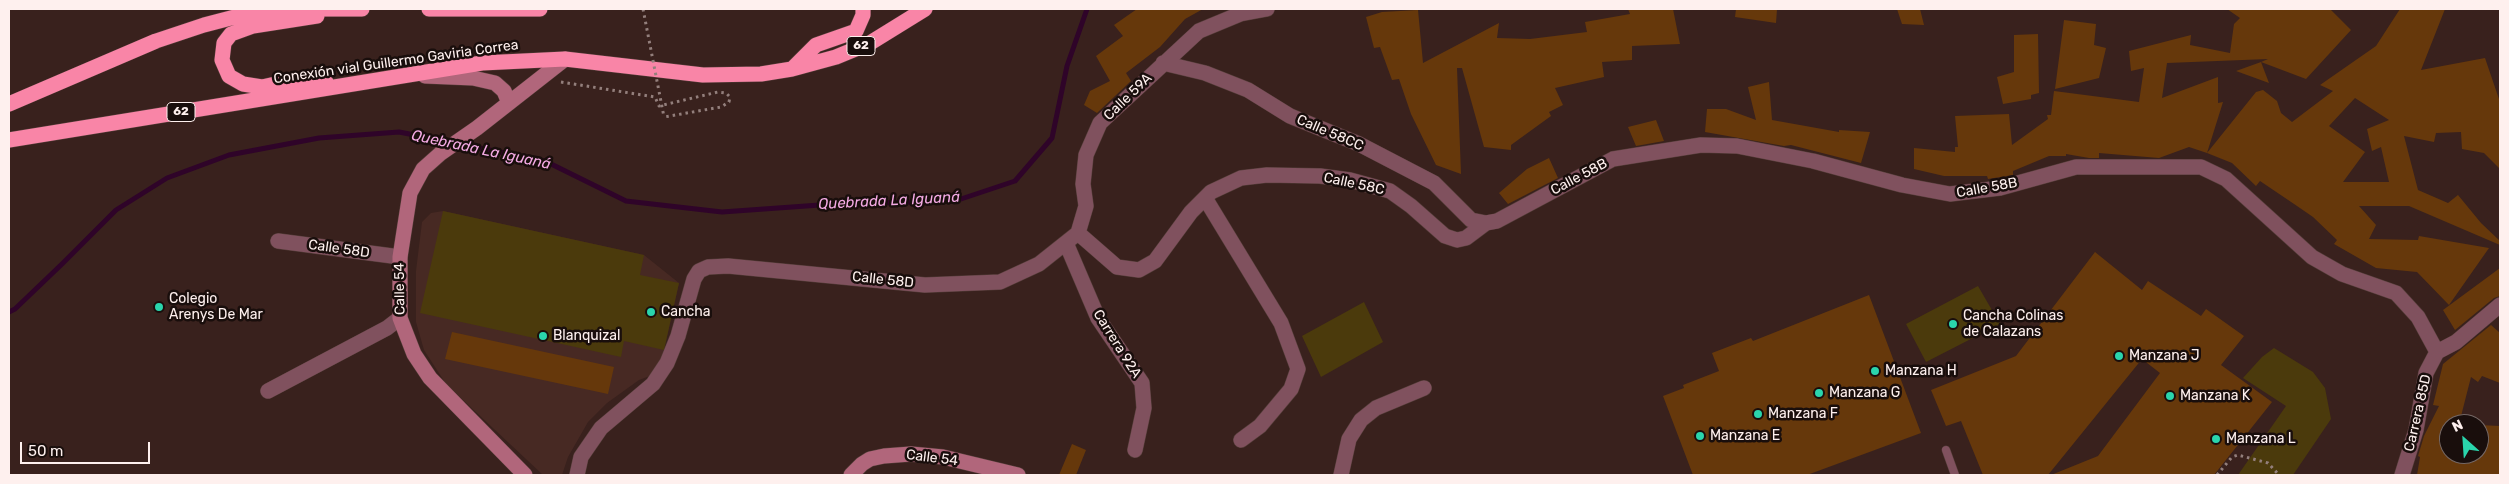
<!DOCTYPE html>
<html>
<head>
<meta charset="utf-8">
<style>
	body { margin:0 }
	#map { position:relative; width:2509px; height:484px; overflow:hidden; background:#39211d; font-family:Rubik,sans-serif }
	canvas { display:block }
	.frame { position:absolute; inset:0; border:10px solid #fef0ee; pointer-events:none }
	.north { position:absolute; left:2439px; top:414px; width:50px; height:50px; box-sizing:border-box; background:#190e0c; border:1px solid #756866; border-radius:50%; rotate:334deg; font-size:14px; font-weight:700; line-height:20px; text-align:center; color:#fef0ee }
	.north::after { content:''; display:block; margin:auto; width:18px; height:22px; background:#2ad5ac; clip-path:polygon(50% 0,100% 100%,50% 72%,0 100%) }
	.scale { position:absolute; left:20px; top:442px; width:130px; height:22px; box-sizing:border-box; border:2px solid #fef0ee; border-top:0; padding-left:6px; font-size:15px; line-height:18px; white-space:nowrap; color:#fef0ee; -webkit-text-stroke:4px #190e0c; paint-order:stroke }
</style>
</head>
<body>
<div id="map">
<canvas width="2509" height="484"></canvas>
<div class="frame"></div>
<div class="north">N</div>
<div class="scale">50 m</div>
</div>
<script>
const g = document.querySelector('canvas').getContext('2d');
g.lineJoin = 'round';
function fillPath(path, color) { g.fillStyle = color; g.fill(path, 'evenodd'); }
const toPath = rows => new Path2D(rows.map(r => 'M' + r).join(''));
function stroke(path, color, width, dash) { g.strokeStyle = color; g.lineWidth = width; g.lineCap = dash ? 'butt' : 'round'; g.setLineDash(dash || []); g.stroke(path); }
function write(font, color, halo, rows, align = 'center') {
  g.font = font + ' Rubik,sans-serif'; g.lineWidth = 5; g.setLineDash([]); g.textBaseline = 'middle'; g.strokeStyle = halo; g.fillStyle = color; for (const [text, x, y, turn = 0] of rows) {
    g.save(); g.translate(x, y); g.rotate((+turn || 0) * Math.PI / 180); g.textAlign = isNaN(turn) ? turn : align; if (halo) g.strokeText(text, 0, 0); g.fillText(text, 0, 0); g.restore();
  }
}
fillPath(toPath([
	[443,211,644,255,679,283,664,350,655,374,639,380,607,403,588,422,568,457,562,475,543,475,446,384,424,350,416,322,416,271,422,222,431,213]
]), '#472923');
fillPath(toPath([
	[443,211,644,255,640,275,679,283,664,350,624,341,621,357,420,313],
	[1978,286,2000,324,1926,362,1906,324],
	[1364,302,1383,342,1321,377,1302,336],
	[2274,348,2313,372,2325,388,2331,419,2293,475,2238,475,2286,406,2243,378,2262,357]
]), '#4b3a0c');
stroke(toPath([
	[459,144,545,161,626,201,722,212,834,204,955,201,1015,181,1052,138,1067,66,1087,9],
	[9,312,15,309,62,264,116,210,167,178,229,155,319,138,399,132,451,142]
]), '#2f0429', 5);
fillPath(toPath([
	[1137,9,1203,9,1185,19,1160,47,1126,73,1131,81,1097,113,1084,105,1090,91,1110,81,1096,56,1123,36,1114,25],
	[1628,9,1673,9,1680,44,1632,46,1632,60,1602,62,1604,77,1555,88,1563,105,1549,112,1551,116,1511,145,1511,150,1484,147,1462,68,1457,68,1461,174,1436,165,1411,114,1399,79,1392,80,1380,47,1374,48,1366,17,1382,12,1418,10,1423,63,1499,23,1497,38,1530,39,1587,32,1585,22,1630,14],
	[1736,9,1777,9,1776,23,1735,17],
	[1897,9,1920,9,1924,25,1902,24],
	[2227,9,2330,9,2351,30,2306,79,2261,62,2268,59,2167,63,2162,98,2218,77,2218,103,2223,102,2207,153,2189,147,2159,158,2099,153,2099,158,2089,158,2066,154,2066,156,2049,156,2013,171,2013,175,1988,179,1987,176,1944,176,1914,169,1914,148,1955,152,1955,147,1958,147,1955,116,2009,114,2012,145,2048,119,2047,115,2051,115,2054,91,2139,102,2144,68,2131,71,2129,51,2191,35,2190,45,2230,53,2234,24,2240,18],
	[2400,9,2445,9,2421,70,2485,58,2500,102,2500,169,2484,153,2462,149,2461,132,2436,133,2434,142,2404,136,2418,190,2448,203,2458,195,2481,223,2500,241,2500,245,2409,206,2359,206,2376,225,2369,239,2418,240,2419,236,2489,248,2449,305,2417,272,2376,268,2334,244,2337,240,2313,217,2297,206,2260,181,2256,186,2232,163,2207,153,2256,92,2263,90,2277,101,2281,113,2292,122,2333,91,2320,85,2376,46],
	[2355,98,2389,120,2367,129,2372,151,2381,147,2389,182,2343,182,2365,152,2329,126],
	[2064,20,2096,24,2094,45,2106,48,2099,78,2055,89],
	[2038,34,2039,93,2031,95,2031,99,2003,104,1997,77,2014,72,2014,35],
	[2261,62,2269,83,2236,71],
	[1769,82,1772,120,1839,132,1839,130,1870,132,1861,163,1791,145,1784,146,1705,132,1707,109,1726,109,1756,120,1748,87],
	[1656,120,1664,141,1636,146,1628,127],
	[1549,158,1558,178,1508,204,1499,193,1527,169],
	[2095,252,2142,290,2148,281,2201,316,2206,309,2244,336,2221,365,2272,402,2214,475,2051,475,2098,456,2160,373,2142,359,2048,475,1983,475,1961,421,1946,426,1931,390,2016,356],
	[2500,268,2500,296,2494,298,2455,330,2443,310],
	[1869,295,1921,433,1807,475,1693,475,1663,396,1684,388,1683,385,1719,371,1712,353,1751,338,1753,341],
	[2491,325,2500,333,2500,383,2482,376,2478,382,2471,377,2459,424,2449,424,2449,454,2479,454,2479,425,2500,426,2500,475,2417,475,2420,457,2418,456,2424,436,2439,406,2433,405,2443,364],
	[452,332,614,367,608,394,445,359],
	[1072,444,1086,450,1076,475,1059,475]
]), '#66380b');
const lane = toPath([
	[1946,450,1955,475]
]);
const street = toPath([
	[1163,63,1205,73,1248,90,1290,116,1359,144,1434,183,1471,220,1486,223,1497,221,1613,159,1701,145,1737,146,1813,161,1902,185,1950,194,2000,188,2076,167,2201,167,2226,179,2312,257,2342,274,2396,293,2418,317,2437,352],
	[1205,198,1281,323,1298,369,1291,389,1260,426,1241,440],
	[1078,233,1117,267,1139,270,1155,261,1191,212,1211,192,1241,178,1267,175,1320,176,1350,180,1390,191,1411,206,1445,236,1457,240,1466,238,1486,223],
	[278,241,400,257],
	[1066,243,1098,318,1142,383,1144,408,1135,450],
	[2437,352,2456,342,2500,305],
	[268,391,387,328,400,318],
	[577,475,581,457,601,428,653,384,667,363,678,336,694,279,699,271,708,267,728,266,925,285,1000,282,1039,264,1078,233,1086,206,1083,184,1086,155,1100,123,1199,31,1240,14,1267,9],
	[1341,475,1349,439,1361,420,1376,408,1424,388],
	[2402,475,2416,430,2426,373,2437,352]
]);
const secondary = toPath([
	[425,76,473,78,495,83,504,91,509,103],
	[525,475,430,378,414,354,400,318,400,257,410,193,423,169,441,153,477,128,565,59],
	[851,475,862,464,870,459,884,456,911,454,943,457,1018,475]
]);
const highway = toPath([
	[429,9,540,9],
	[317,16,253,26,231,34,224,43,222,60,229,76,243,84,262,87,293,80,326,82],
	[793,68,816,45,856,31,863,15,863,9],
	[9,104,156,41,204,25,250,13,295,9,362,9],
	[9,140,482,63,565,59,703,75,761,74,792,69,836,57,870,43,925,9]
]);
stroke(lane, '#553e3a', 9);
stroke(street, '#553e3a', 16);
stroke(secondary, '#553e3a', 16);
stroke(highway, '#553e3a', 16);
stroke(toPath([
	[561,82,655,97,659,106,718,92,726,93,730,97,729,102,721,107,664,117],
	[2217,475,2232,457,2238,455,2268,463,2279,475]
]), '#937f7c', 3, [2.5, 4]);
stroke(lane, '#80515e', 8);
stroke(street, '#80515e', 15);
stroke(secondary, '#b1667b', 15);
stroke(highway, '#f985a7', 15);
stroke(toPath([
	[643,9,664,117]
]), '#937f7c', 3, [2.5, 4]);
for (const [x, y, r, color] of [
	[159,307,5,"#2ad5ac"],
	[651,312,5,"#2ad5ac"],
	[1953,324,5,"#2ad5ac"],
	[543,336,5,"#2ad5ac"],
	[2119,356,5,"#2ad5ac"],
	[1875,371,5,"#2ad5ac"],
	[1819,393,5,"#2ad5ac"],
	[2170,396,5,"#2ad5ac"],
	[1758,414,5,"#2ad5ac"],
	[1700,436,5,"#2ad5ac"],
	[2216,439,5,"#2ad5ac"]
]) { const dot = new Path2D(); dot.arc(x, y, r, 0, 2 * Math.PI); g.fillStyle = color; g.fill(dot); stroke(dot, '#190e0c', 2); }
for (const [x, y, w] of [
	[861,46,28],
	[181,112,28]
]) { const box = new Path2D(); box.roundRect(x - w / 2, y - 9.5, w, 19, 4); g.fillStyle = '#190e0c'; g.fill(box); stroke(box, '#fef0ee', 1); }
write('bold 12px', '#fef0ee', null, [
	["62",861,46],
	["62",181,112]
]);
write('14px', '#fef0ee', '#190e0c', [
	["Conexión vial Guillermo Gaviria Correa",396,62,-8],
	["Calle 59A",1128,97,-44],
	["Calle 58CC",1330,133,23],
	["Calle 58B",1579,177,-28],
	["Calle 58C",1354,184,12],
	["Calle 58B",1987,188,-10],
	["Calle 58D",339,249,8],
	["Calle 58D",883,280,6],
	["Calle 54",400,289,-91],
	["Carrera 92A",1117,344,58],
	["Carrera 85D",2418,413,-77],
	["Calle 54",932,458,7]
]);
write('14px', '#fef0ee', '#190e0c', [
	["Colegio",169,299],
	["Arenys De Mar",169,315],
	["Cancha",661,312],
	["Cancha Colinas",1963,316],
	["de Calazans",1963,332],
	["Blanquizal",553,336],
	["Manzana J",2129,356],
	["Manzana H",1885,371],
	["Manzana G",1829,393],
	["Manzana K",2180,396],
	["Manzana F",1768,414],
	["Manzana E",1710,436],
	["Manzana L",2226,439]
], 'left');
write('italic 15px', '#f4aae4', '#190e0c', [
	["Quebrada La Iguaná",481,150,12],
	["Quebrada La Iguaná",889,201,-3]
]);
</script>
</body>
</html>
